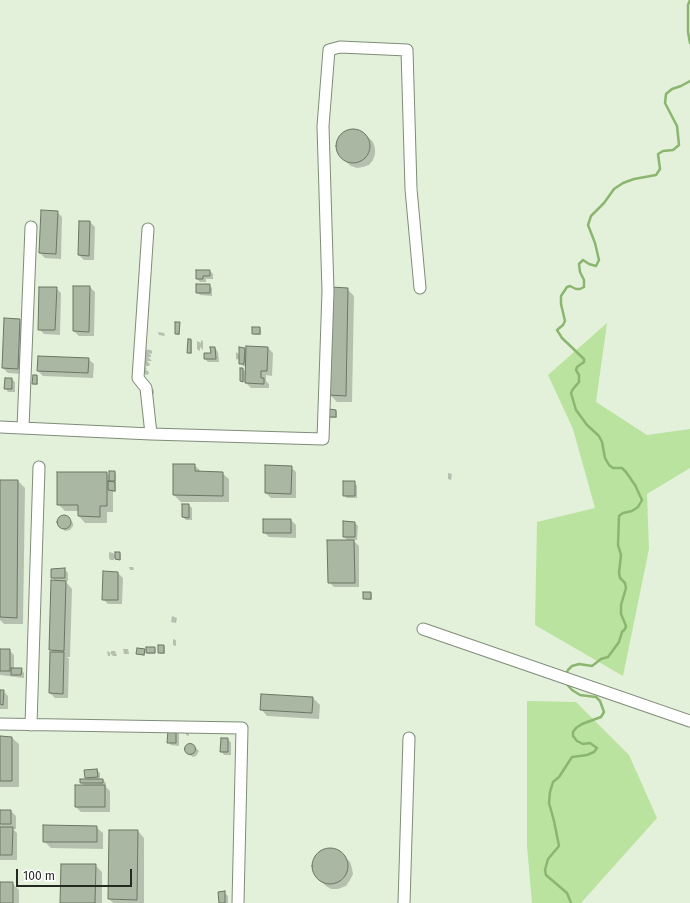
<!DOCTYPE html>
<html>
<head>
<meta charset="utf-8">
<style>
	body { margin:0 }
	#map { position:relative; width:690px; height:903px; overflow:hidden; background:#e3f1db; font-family:"Fira Sans",sans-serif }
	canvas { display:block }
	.scale { position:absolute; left:16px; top:869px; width:116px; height:18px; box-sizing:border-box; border:2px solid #242921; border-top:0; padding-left:5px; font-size:12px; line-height:14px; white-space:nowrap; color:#242921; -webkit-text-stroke:3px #fff; paint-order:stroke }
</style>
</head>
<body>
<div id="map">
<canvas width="690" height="903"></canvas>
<div class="scale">100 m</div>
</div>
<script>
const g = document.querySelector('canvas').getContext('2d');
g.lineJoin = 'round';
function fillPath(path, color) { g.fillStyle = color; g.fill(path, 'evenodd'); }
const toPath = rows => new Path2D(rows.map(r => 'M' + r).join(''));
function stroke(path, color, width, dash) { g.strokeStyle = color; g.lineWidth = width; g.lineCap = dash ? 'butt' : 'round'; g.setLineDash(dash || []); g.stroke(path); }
fillPath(toPath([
	[607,323,596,402,647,435,690,429,690,468,647,494,649,549,623,676,535,625,537,522,595,508,573,429,548,375],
	[527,701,576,702,629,755,657,818,581,903,532,903,527,846]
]), '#b9e39e');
fillPath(toPath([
	[351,129,357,130,363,132,373,142,375,148,375,154,373,160,369,165,363,167,357,168,351,166,341,157,337,149,337,143,339,137,345,131],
	[57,212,62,217,61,259,45,258,40,253],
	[90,222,95,227,94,260,84,260,79,255],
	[210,271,213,274,213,279,206,279,206,282,200,282,197,279],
	[209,285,212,288,212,296,200,295,197,292],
	[90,287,95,292,94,336,79,336,74,331],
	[56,288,61,293,60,335,44,334,39,329],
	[347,289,354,296,352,402,337,402,330,395],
	[19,320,24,325,23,374,8,373,3,368],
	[179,323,180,324,180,335,177,335,176,334],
	[260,328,261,329,261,335,255,335,253,333],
	[158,332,164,333,165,336,159,335],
	[191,340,192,342,192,354,188,353],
	[201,340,203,341,203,350,200,347,200,351,198,350,197,349,197,341,201,343],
	[215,348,218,352,219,362,208,362,205,359,212,354],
	[244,348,247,351,268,348,273,353,272,376,266,375,266,381,269,384,269,388,251,388,244,381,244,382,241,381,243,369,246,372,246,367,243,366,240,363,240,360,236,359,236,352,240,355],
	[142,349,151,350,152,351,152,354,149,353,151,356,151,357,148,357,152,361,147,361,150,364,149,366,145,366,147,369,145,369,149,372,148,375,143,374,142,371,145,371,142,367,145,367,143,364,143,362,145,362,142,359],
	[88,359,94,364,93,378,43,376,38,371],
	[37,376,38,377,38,385,35,385,33,384],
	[12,379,15,382,15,392,8,392,5,388],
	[151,388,154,390,154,394,152,394],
	[336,411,337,412,337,418,331,418,330,417],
	[194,465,202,472,222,473,229,479,229,502,181,502,174,495],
	[291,467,296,472,296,498,271,498,266,493],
	[115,472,116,474,116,492,113,492,113,512,107,512,107,523,85,523,79,516,79,511,65,511,58,504,107,473,110,477],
	[448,473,452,474,451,480,448,479],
	[0,481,18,481,25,488,23,624,4,624,0,620],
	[354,482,357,486,357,498,347,498,344,495],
	[183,505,189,505,192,508,192,520,186,520,183,517],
	[62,516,66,517,73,523,73,526,70,530,65,531,58,523,59,519],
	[291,520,296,525,296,538,269,537,264,532],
	[355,523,358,526,357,540,353,540,359,546,359,587,334,587,329,582,348,541,344,537],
	[109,552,113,553,116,556,120,553,121,554,121,560,117,560,114,557,114,560,110,560,109,558],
	[129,567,133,567,134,570,130,570],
	[64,569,68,573,68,581,65,581,72,589,70,657,67,657,69,659,68,698,55,698,50,693,53,653,50,650,56,582,52,578],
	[118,573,123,578,122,604,108,604,103,599],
	[371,593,372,595,372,600,366,600,364,598],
	[172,616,177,618,176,623,171,622],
	[173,639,176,640,176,646,173,645],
	[164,646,165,647,165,654,160,654,159,652],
	[154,648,156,649,155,654,148,654,147,653],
	[123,649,128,649,129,654,124,654],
	[0,650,9,650,14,655,14,669,21,669,24,673,24,678,0,675],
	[144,650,145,651,145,656,137,654],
	[107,651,111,653,111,651,115,651,117,656,113,656,110,653,110,656,108,656],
	[0,691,3,691,8,696,8,709,0,709],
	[313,698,320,705,319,719,267,716,261,709],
	[185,729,189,730,189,736,186,735],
	[176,731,179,734,179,746,171,745,168,742],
	[0,737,12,738,19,744,19,787,0,787],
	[228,739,231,743,231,755,224,755,221,751],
	[192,744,199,751,198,753,196,756,193,757,186,752,186,748,189,745],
	[97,770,100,773,100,780,103,780,106,783,106,787,110,791,110,812,81,812,76,807,84,786,81,782,88,780,86,777],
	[0,811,11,811,16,816,16,829,13,829,17,833,17,860,0,860],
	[96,827,103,833,103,849,51,848,44,841],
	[138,831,144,838,144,903,113,903,109,899],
	[327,849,334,849,340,852,350,862,352,868,353,874,350,880,346,886,338,889,331,889,326,886,314,874,312,868,313,861,316,855,321,851],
	[95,865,102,872,102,903,61,903],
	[0,883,12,883,19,890,19,903,0,903],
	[224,892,228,896,228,903,220,903]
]), '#0003');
stroke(toPath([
	[690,0,688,5,688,32,690,43],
	[565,676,568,670,572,666,579,664,592,666,601,659,608,657,619,642,622,632,625,629,626,626,621,614,621,605,626,588,625,583,620,578,619,573,621,555,618,545,619,516,623,513,632,511,638,507,642,500,635,485,626,472,622,468,613,468,609,465,605,458,602,442,599,436,587,425,576,410,571,393,573,389,579,382,579,375,576,370,577,367,584,362,584,359,562,338,557,330,563,325,565,321,561,304,561,296,567,287,570,286,576,289,580,289,584,287,584,280,580,272,579,264,583,260,589,264,596,266,599,260,595,243,588,225,591,216,604,203,614,189,623,183,634,179,656,175,660,169,658,154,663,151,673,150,679,145,677,126,665,103,666,94,672,89,681,86,690,81],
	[565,682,572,690,580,695,596,697,600,701,604,712,601,717,582,724,576,728,573,732,573,736,577,741,583,744,590,743,597,748,594,752,587,755,572,757,559,777,553,782,550,792,549,803,554,821,559,846,548,859,545,870,546,875,567,893,571,903]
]), '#8bb66f', 2.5);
const building = toPath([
	'336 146a17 17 0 1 1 34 0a17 17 0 1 1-34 0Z',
	[41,210,58,211,56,254,39,253,41,210],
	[79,221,90,221,89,256,78,255,79,221],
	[196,270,210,270,210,276,203,276,203,279,196,279,196,270],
	[196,284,210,284,210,293,196,293,196,284],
	[73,286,90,286,89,332,73,331,73,286],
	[39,287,57,287,55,330,38,330,39,287],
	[331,287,348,288,346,396,329,395,331,287],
	[4,318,20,319,18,369,2,368,4,318],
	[175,322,180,322,179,334,175,334,175,322],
	[252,327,260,327,260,334,252,334,252,327],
	[188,339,191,339,191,353,187,353,188,339],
	[246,346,268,347,267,371,261,371,261,378,264,378,264,384,245,383,246,346],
	[210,347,215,347,216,359,204,359,204,353,211,353,210,347],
	[239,347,245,348,244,364,239,364,239,347],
	[38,356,89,358,88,373,37,371,38,356],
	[240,368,243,368,243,382,240,381,240,368],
	[33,375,37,375,37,384,32,384,33,375],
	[5,378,12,378,12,389,4,389,5,378],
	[329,409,336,410,336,417,329,417,329,409],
	[173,464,195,464,195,471,223,472,223,496,173,495,173,464],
	[265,465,292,466,291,494,265,493,265,465],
	[109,471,115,471,115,481,109,481,109,471],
	[57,472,107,472,107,506,100,506,100,517,78,516,78,505,57,505,57,472],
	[0,480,18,480,17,618,0,617,0,480],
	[108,481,115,482,115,491,108,490,108,481],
	[343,481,355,481,355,496,343,496,343,481],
	[182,504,189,504,189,518,182,517,182,504],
	'57 522a7 7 0 1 1 14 0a7 7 0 1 1-14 0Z',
	[263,519,291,519,291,533,263,533,263,519],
	[343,521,355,522,355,537,343,537,343,521],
	[327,540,354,540,355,583,328,583,327,540],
	[115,552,120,552,120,560,115,559,115,552],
	[65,568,65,578,51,578,51,569,65,568],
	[103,571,118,572,118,600,102,600,103,571],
	[51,580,66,581,64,651,49,650,51,580],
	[363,592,371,592,371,599,363,599,363,592],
	[158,645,164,645,164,653,158,653,158,645],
	[146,647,155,647,155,653,146,653,146,647],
	[137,648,145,649,144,655,136,654,137,648],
	[0,649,10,649,10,671,0,671,0,649],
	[50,652,64,652,63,694,49,693,50,652],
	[11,668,22,668,21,675,11,675,11,668],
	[0,690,4,690,3,705,0,704,0,690],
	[261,694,313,697,312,713,260,710,261,694],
	[168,730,176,730,176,743,167,743,168,730],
	[0,736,12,737,12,781,0,781,0,736],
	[221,738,228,738,228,752,220,752,221,738],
	'184.5 749a5.5 5.5 0 1 1 11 0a5.5 5.5 0 1 1-11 0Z',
	[97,769,98,777,85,778,84,770,97,769],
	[80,779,103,779,103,783,80,783,80,779],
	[75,785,105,785,105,807,75,807,75,785],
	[0,810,11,810,11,824,0,824,0,810],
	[43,825,97,826,97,842,43,842,43,825],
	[0,827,13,827,12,855,0,855,0,827],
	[109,830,138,830,137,900,108,899,109,830],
	'312 866a18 18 0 1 1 36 0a18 18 0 1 1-36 0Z',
	[61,864,96,864,95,903,60,903,61,864],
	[0,882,13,882,13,903,0,903,0,882],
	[225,891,225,903,219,903,218,892,225,891]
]);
fillPath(building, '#aab7a2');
stroke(building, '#6a7662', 1);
const minor = toPath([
	[148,229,138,378,146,388,151,434],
	[0,427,151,434,323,439,328,291,323,126,329,50,340,47,407,50,411,189,420,288],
	[23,428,31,227],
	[423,629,690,721],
	[0,724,242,728,238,903],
	[31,725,39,467],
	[404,903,409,738]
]);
stroke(minor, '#7f8c78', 13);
stroke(minor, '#fff', 11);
</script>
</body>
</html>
